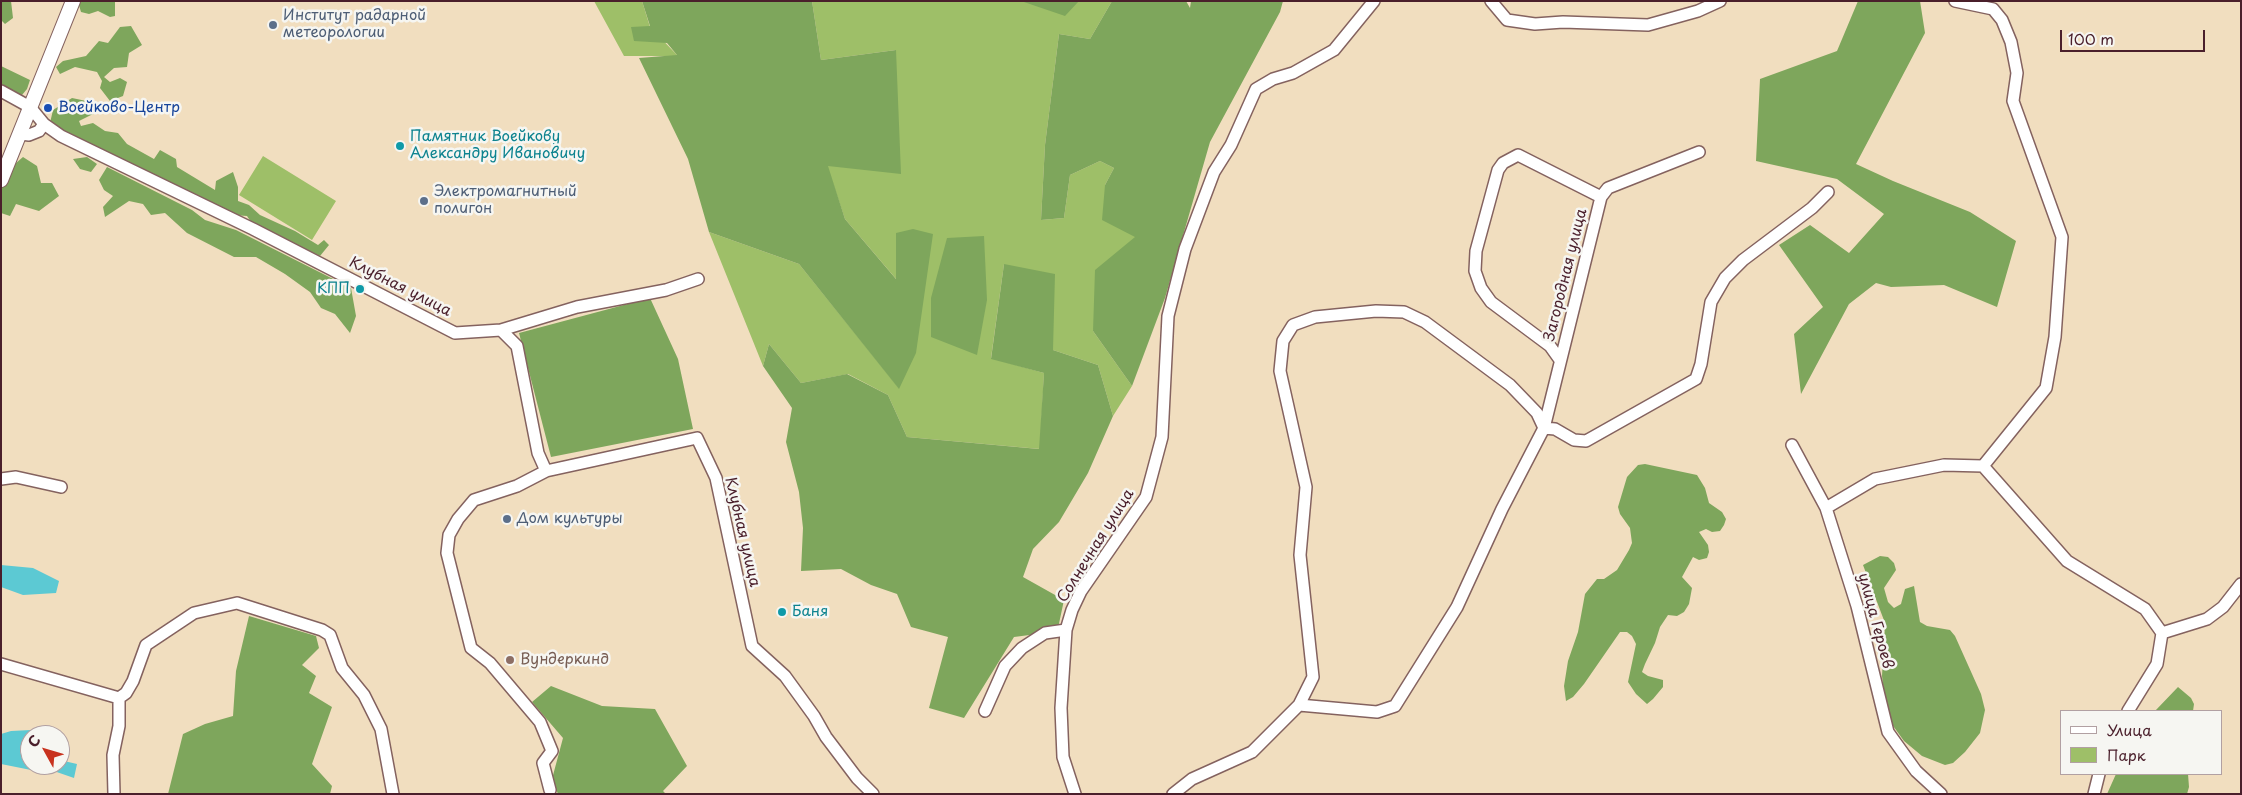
<!DOCTYPE html>
<html>
<head>
<meta charset="utf-8">
<style>
	body { margin:0 }
	#map { position:relative; width:2242px; height:795px; overflow:hidden; background:#f1debf; font-family:"Playpen Sans",sans-serif }
	canvas { display:block }
	.frame { position:absolute; inset:0; border:2px solid #4a1f2b; pointer-events:none }
	.legend { position:absolute; left:2060px; top:710px; width:162px; height:65px; box-sizing:border-box; background:#f6f6f2; border:1px solid #b1a0a2; margin:0; padding:6px 9px; list-style:none; font-size:15px; color:#4a1f2b }
	.legend li { display:flex; align-items:center; gap:10px; height:25px }
	.legend b { width:25px; border:1px solid #b1a0a2 }
	.north { position:absolute; left:20px; top:725px; width:50px; height:50px; box-sizing:border-box; background:#f6f6f2; border:1px solid #b1a0a2; border-radius:50%; rotate:309deg; font-size:14px; font-weight:700; line-height:20px; text-align:center; color:#4a1f2b }
	.north::after { content:''; display:block; margin:auto; width:18px; height:22px; background:#c8321e; clip-path:polygon(50% 0,100% 100%,50% 72%,0 100%) }
	.scale { position:absolute; left:2060px; top:30px; width:145px; height:22px; box-sizing:border-box; border:2px solid #4a1f2b; border-top:0; padding-left:6px; font-size:15px; line-height:18px; white-space:nowrap; color:#4a1f2b; -webkit-text-stroke:4px #f6f6f2; paint-order:stroke }
</style>
</head>
<body>
<div id="map">
<canvas width="2242" height="795"></canvas>
<div class="frame"></div>
<ul class="legend">
<li><b style="height:6px;background:#fff"></b>Улица</li>
<li><b style="height:14px;background:#9ebf68"></b>Парк</li>
</ul>
<div class="north">С</div>
<div class="scale">100 m</div>
</div>
<script>
const g = document.querySelector('canvas').getContext('2d');
g.lineJoin = 'round';
function fillPath(path, color) { g.fillStyle = color; g.fill(path, 'evenodd'); }
const toPath = rows => new Path2D(rows.map(r => 'M' + r).join(''));
function stroke(path, color, width, dash) { g.strokeStyle = color; g.lineWidth = width; g.lineCap = dash ? 'butt' : 'round'; g.setLineDash(dash || []); g.stroke(path); }
function write(font, color, halo, rows, align = 'center') {
  g.font = font + ' "Playpen Sans",sans-serif'; g.lineWidth = 5; g.setLineDash([]); g.textBaseline = 'middle'; g.strokeStyle = halo; g.fillStyle = color; for (const [text, x, y, turn = 0] of rows) {
    g.save(); g.translate(x, y); g.rotate((+turn || 0) * Math.PI / 180); g.textAlign = isNaN(turn) ? turn : align; if (halo) g.strokeText(text, 0, 0); g.fillText(text, 0, 0); g.restore();
  }
}
fillPath(toPath([
	[594,1,642,1,650,27,678,56,624,56],
	[812,1,1112,1,1090,39,1059,34,1045,145,1041,220,1064,218,1070,175,1100,161,1114,168,1105,185,1136,237,1093,331,1132,386,1113,416,1098,365,1053,350,1004,264,991,358,1044,373,1040,449,907,437,888,395,848,374,801,383,769,344,763,366,709,232,799,264,899,388,897,280,845,219,827,166,896,50,821,60],
	[263,156,336,201,312,240,239,195]
]), '#9ebf68');
fillPath(toPath([
	[1,1,11,1,13,18,5,24,1,20],
	[115,1,115,16,110,17,98,11,89,14,81,12,78,2],
	[642,1,812,1,821,60,896,50,901,174,828,166,845,219,896,279,896,233,913,229,933,234,916,353,899,389,799,264,709,232,688,159,639,58,677,55,667,43,634,41,631,27,650,26],
	[1021,1,1079,1,1065,16],
	[1112,1,1186,1,1190,8,1191,1,1283,1,1280,12,1210,142,1165,298,1132,386,1093,331,1095,270,1135,237,1102,220,1105,185,1114,168,1100,161,1070,175,1064,218,1041,220,1045,145,1059,34,1090,39],
	[1858,1,1920,1,1925,33,1856,164,1893,181,1970,212,2016,241,1997,307,1944,285,1891,287,1876,283,1849,304,1801,394,1794,334,1823,307,1779,245,1810,225,1849,253,1884,214,1837,179,1756,161,1760,79,1837,51],
	[131,26,142,45,129,53,127,67,114,68,104,77,110,82,120,78,127,82,123,96,110,101,100,88,102,81,97,72,75,67,60,74,56,67,63,61,86,56,99,41,108,43,120,27],
	[1,66,30,80,27,89,22,95,10,93,1,85],
	[72,98,96,103,93,114,79,121,81,126,93,123,105,131,118,133,127,144,154,159,160,150,176,159,177,167,215,190,216,181,233,172,238,187,238,201,249,205,260,215,295,231,318,245,324,240,329,245,320,256,301,247,290,245,253,225,247,216,233,215,119,162,50,123,53,110],
	[23,157,37,166,41,183,52,183,59,196,39,211,16,204,10,216,1,213,1,188,9,169],
	[87,157,97,164,91,172,80,169,73,159],
	[107,167,192,210,205,220,236,230,351,288,356,316,350,333,335,314,321,308,310,292,285,274,256,257,234,257,187,233,165,213,151,215,143,204,129,201,105,217,103,207,113,196,104,190,99,180],
	[984,236,987,300,977,355,931,337,931,298,947,238],
	[1004,264,1055,274,1053,350,1098,365,1113,416,1088,473,1059,522,1033,549,1023,577,1064,600,1057,633,1045,633,1014,637,964,718,929,708,948,637,911,627,897,594,871,585,841,569,801,571,803,528,799,492,786,442,792,408,763,366,769,344,801,383,847,374,888,395,907,437,1039,449,1044,373,991,359],
	[650,298,678,359,693,429,551,457,519,333],
	[1645,464,1697,475,1705,488,1709,503,1722,512,1726,519,1724,525,1720,531,1712,532,1706,529,1699,532,1708,545,1709,552,1707,558,1699,560,1693,557,1682,577,1692,588,1689,604,1684,612,1677,616,1668,615,1660,627,1655,643,1645,664,1642,672,1648,676,1663,680,1663,687,1653,699,1647,704,1636,694,1628,682,1636,644,1632,636,1627,632,1620,632,1584,684,1573,697,1566,701,1564,686,1568,661,1578,632,1585,594,1597,579,1604,579,1617,570,1629,550,1632,543,1630,528,1620,514,1618,507,1627,477,1638,465],
	[1880,556,1888,557,1894,563,1896,570,1884,588,1888,602,1894,608,1901,604,1905,589,1914,586,1920,622,1927,626,1950,630,1955,636,1981,694,1985,710,1980,733,1965,752,1953,763,1945,765,1922,756,1904,741,1891,723,1886,709,1882,676,1885,623,1863,565],
	[249,616,316,636,319,648,302,665,316,676,309,693,332,707,312,764,332,786,330,794,168,794,183,734,205,724,233,716,236,671],
	[551,686,602,706,655,709,687,766,663,791,666,794,558,794,552,779,563,738,532,702],
	[2178,687,2191,698,2194,704,2193,711,2155,711],
	[2116,774,2188,774,2189,787,2187,794,2107,794]
]), '#7ea65c');
fillPath(toPath([
	[1,565,33,568,59,581,56,593,23,595,1,587],
	[31,730,45,735,30,735,30,765,60,765,60,757,64,761,77,764,74,778,48,769,31,770,1,764,1,734,11,731]
]), '#5cc9d3');
const minor = toPath([
	[1491,1,1507,20,1535,24,1563,22,1648,25,1698,11,1720,1],
	[1,91,30,107,44,124,61,136,253,229,455,333,501,330,577,307,666,290,698,279],
	[21,134,29,135,39,131,44,124],
	[1699,152,1608,188,1601,197,1544,428,1555,429,1574,440,1586,441,1696,379,1701,364,1711,302,1725,278,1743,260,1812,208,1828,192],
	[501,330,517,346,538,453,546,471],
	[1560,360,1550,346,1491,302,1481,288,1475,271,1476,251,1498,170,1503,163,1518,155,1601,197],
	[1792,445,1826,508,1857,606,1888,732,1916,771,1941,794],
	[1983,466,2067,561,2145,609,2162,633,2157,664,2128,711],
	[1,479,16,477,61,487],
	[1826,508,1875,479,1944,465,1983,466,2046,388,2055,337,2062,237,2013,101,2017,73,2011,42,2002,20,1993,9,1955,1],
	[2162,633,2207,619,2223,607,2241,584],
	[1,664,119,698,126,693,133,681,146,645,194,613,237,603,322,630,330,635,342,668,364,695,381,729,393,794],
	[985,711,1005,666,1022,648,1045,633,1066,630],
	[550,790,543,763,552,751,540,722,490,663,471,648,447,553,449,535,458,519,474,500,517,486,546,471,697,438,716,478,752,646,785,676,814,716,826,737,857,778,873,794],
	[114,794,113,755,119,726,119,698],
	[1075,794,1063,757,1061,708,1066,630,1072,610,1081,591,1146,497,1162,437,1168,316,1185,249,1214,172,1231,145,1256,89,1273,79,1293,73,1334,50,1374,1],
	[1173,794,1192,779,1252,752,1299,705,1313,677,1300,555,1306,487,1280,371,1283,341,1293,325,1315,317,1376,311,1404,312,1425,322,1510,385,1537,413,1544,428,1502,509,1457,607,1395,706,1377,712,1299,705],
	[2094,794,2099,774]
]);
const tertiary = toPath([
	[1,180,73,1]
]);
stroke(minor, '#84625f', 14);
stroke(tertiary, '#84625f', 16);
stroke(minor, '#fff', 11);
stroke(tertiary, '#fff', 14);
for (const [x, y, r, color] of [
	[273,25,5,"#5c6f8a"],
	[48,108,5,"#1a4fb4"],
	[400,146,5,"#0f9aa8"],
	[424,201,5,"#5c6f8a"],
	[360,289,5,"#0f9aa8"],
	[507,519,5,"#5c6f8a"],
	[782,612,5,"#0f9aa8"],
	[510,660,5,"#8d6e63"]
]) { const dot = new Path2D(); dot.arc(x, y, r, 0, 2 * Math.PI); g.fillStyle = color; g.fill(dot); stroke(dot, '#f6f6f2', 2); }
write('15px', '#4e5e75', '#f6f6f2', [
	["Институт радарной",283,16],
	["метеорологии",283,33],
	["Электромагнитный",434,192],
	["полигон",434,209],
	["Дом культуры",517,519]
], 'left');
write('15px', '#164399', '#f6f6f2', [
	["Воейково-Центр",58,108]
], 'left');
write('15px', '#0d838f', '#f6f6f2', [
	["Памятник Воейкову",410,137],
	["Александру Ивановичу",410,154],
	["КПП",350,289,"right"],
	["Баня",792,612]
], 'left');
write('15px', '#4a1f2b', '#f6f6f2', [
	["Загородная улица",1566,275,-76],
	["Клубная улица",400,287,27],
	["Клубная улица",742,532,77],
	["Солнечная улица",1096,546,-58],
	["улица Героев",1875,621,75]
]);
write('15px', '#785e54', '#f6f6f2', [
	["Вундеркинд",520,660]
], 'left');
</script>
</body>
</html>
